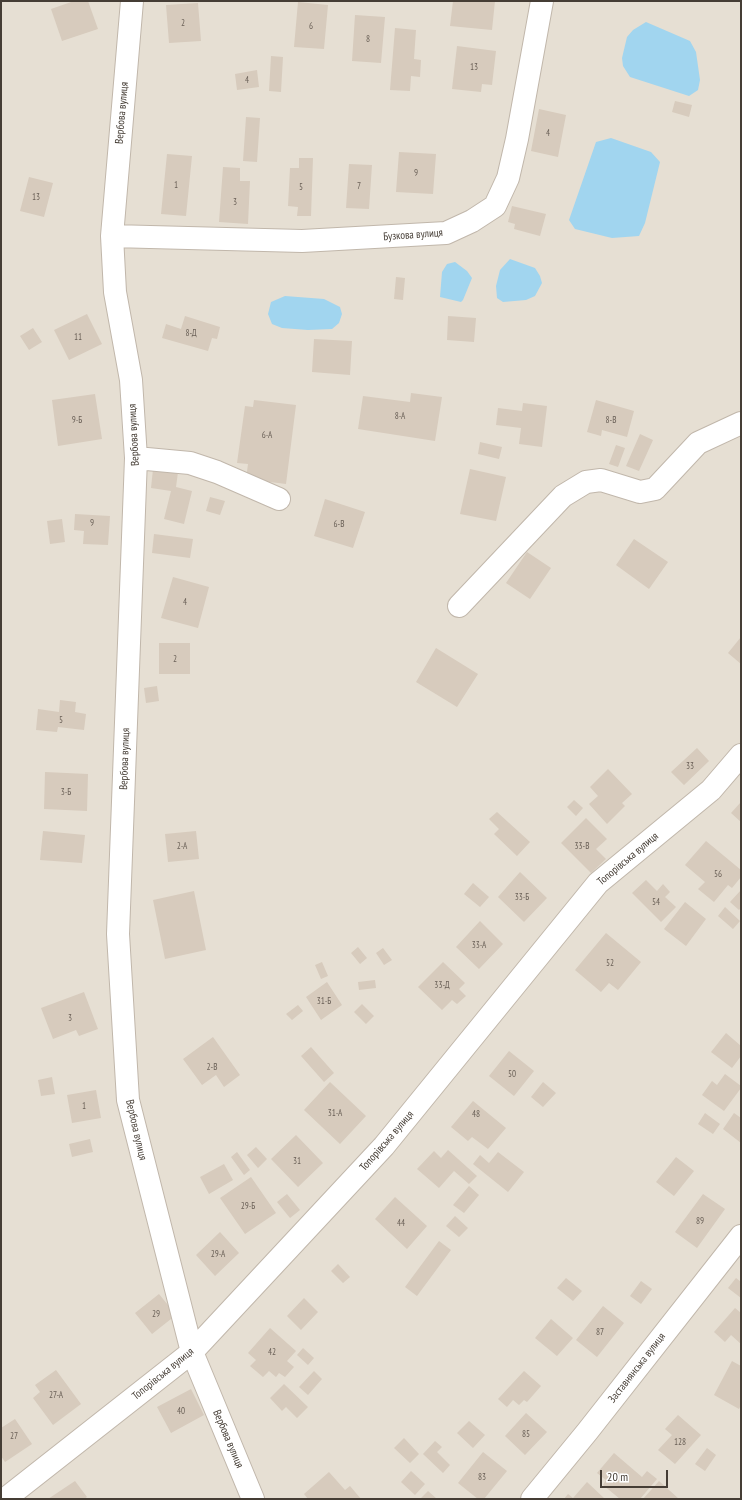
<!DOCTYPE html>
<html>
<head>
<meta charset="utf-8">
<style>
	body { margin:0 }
	#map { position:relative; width:742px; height:1500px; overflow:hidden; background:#f2ede5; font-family:"PT Sans Narrow",sans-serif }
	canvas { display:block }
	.frame { position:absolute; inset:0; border:2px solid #453d35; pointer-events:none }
	.scale { position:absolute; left:600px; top:1470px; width:68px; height:18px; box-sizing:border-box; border:2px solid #453d35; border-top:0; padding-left:5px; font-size:12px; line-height:14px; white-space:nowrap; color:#453d35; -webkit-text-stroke:3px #fff; paint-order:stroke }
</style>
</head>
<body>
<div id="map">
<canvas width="742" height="1500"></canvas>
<div class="frame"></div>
<div class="scale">20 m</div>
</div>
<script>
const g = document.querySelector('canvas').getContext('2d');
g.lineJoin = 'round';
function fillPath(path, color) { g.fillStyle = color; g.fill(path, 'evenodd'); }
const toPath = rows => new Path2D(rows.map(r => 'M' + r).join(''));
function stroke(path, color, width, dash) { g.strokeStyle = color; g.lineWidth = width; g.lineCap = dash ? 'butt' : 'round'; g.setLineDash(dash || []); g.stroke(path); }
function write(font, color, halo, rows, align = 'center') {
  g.font = font + ' "PT Sans Narrow",sans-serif'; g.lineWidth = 3; g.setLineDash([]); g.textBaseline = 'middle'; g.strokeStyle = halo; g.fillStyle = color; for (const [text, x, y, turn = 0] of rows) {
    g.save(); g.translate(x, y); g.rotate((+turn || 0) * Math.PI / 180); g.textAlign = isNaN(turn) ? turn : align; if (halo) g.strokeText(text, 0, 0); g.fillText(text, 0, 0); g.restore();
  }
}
fillPath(toPath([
	[1,1,741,1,741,1499,1,1499]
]), '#e6dfd3');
fillPath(toPath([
	[646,22,690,41,696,52,700,80,698,90,689,96,630,77,623,66,622,58,627,37,633,30],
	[611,138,651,152,660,162,645,223,639,236,612,238,575,229,569,220,596,142],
	[510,259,535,268,540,276,542,283,535,296,526,300,503,302,497,298,496,286,500,270],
	[455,262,467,271,472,278,463,300,461,302,440,297,442,272,447,264],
	[285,296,324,299,340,307,342,314,339,323,332,329,308,330,282,328,272,324,268,314,271,302]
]), '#a1d5ef');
fillPath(toPath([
	[74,1,88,1,98,29,62,41,51,9],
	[453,1,495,1,492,30,450,26],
	[298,2,328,5,324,49,294,47],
	[198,3,201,41,169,43,166,5],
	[355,15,385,17,381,63,352,61],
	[395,28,416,30,414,59,421,60,420,77,411,76,410,91,390,90],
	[457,46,496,51,492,85,482,84,481,92,452,89],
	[271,56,283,57,281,92,269,91],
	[257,70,259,87,237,90,235,74],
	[675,101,692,105,689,117,672,112],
	[539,109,566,115,558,157,531,151],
	[246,117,260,118,257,162,243,161],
	[399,152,436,154,433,194,396,192],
	[167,154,192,156,186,216,161,214],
	[299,158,313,158,311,216,297,216,298,207,288,206,290,168,299,168],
	[349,164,372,165,369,209,346,208],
	[223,167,240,168,240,181,250,181,248,224,219,222],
	[29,177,53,183,44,217,20,211],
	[512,206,546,214,540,236,514,229,515,224,508,222],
	[396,277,405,278,403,300,394,299],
	[87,314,102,344,69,360,54,330],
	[185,316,220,327,217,339,212,338,208,351,162,338,166,324,181,329],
	[448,316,476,318,474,342,447,340],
	[33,328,42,342,29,350,20,336],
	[314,339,352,341,350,375,312,372],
	[411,393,442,397,435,441,358,429,363,396,410,402],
	[95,394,102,439,58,446,52,400],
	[254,400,296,405,286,484,246,479,248,464,237,463,245,406,253,407],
	[596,400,634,411,627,437,602,430,601,436,587,432],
	[523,403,547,406,542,447,519,444,521,428,496,425,498,408,522,411],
	[640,434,653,440,639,471,626,466],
	[480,442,502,447,499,459,478,454],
	[616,445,625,448,618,467,609,464],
	[153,469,178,472,176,487,192,491,184,524,164,519,171,491,151,488],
	[470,469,506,477,496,521,460,514],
	[210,497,225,501,220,515,206,511],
	[325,499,365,512,353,548,314,536],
	[75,514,110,516,108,545,83,544,84,531,74,530],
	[62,519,65,542,50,544,47,521],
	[154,534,193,539,190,558,152,553],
	[634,539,668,562,649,589,616,565],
	[527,552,551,568,530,599,506,583],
	[173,577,209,587,198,628,161,618],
	[741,637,741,664,728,653],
	[159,643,190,643,190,674,159,674],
	[436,648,478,674,457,707,416,682],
	[157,686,159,701,146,703,144,688],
	[60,700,76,702,75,712,86,714,84,730,58,727,57,732,36,730,38,709,59,712],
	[697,748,709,761,684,785,671,772],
	[608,769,632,794,622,803,625,806,607,824,589,804,598,796,590,787],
	[45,772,88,774,87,811,44,809],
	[574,800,583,808,576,816,567,807],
	[741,802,741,822,731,813],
	[497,812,530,842,517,856,494,834,499,829,489,819],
	[586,818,607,839,596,849,606,859,591,873,561,843],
	[43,831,85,835,82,863,40,860],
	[196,831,199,859,168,862,165,834],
	[706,841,741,870,741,877,732,888,728,885,714,902,698,889,705,882,685,865],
	[520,872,547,898,524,922,498,897],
	[646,880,657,891,663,884,670,892,665,897,676,907,661,922,632,893],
	[473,883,489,897,480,907,464,894],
	[741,890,741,908,739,910,730,902],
	[194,891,206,950,165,959,153,900],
	[685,902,706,919,686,946,664,929],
	[725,907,740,921,733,929,718,916],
	[480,921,503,944,479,969,456,947],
	[606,933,641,962,618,990,609,983,601,992,575,970],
	[358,947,367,958,360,964,351,953],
	[383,948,392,960,384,965,376,953],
	[322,962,328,976,321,979,315,965],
	[443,962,465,983,459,989,466,996,457,1004,452,1000,442,1010,418,987],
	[375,980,376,988,359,990,358,982],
	[327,982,342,1005,321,1020,306,997],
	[84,992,98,1029,79,1036,76,1030,53,1039,41,1008],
	[362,1004,374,1016,366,1024,354,1012],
	[298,1005,303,1011,292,1020,286,1014],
	[726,1033,741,1046,741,1056,732,1068,711,1052],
	[213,1037,240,1075,224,1087,216,1075,202,1085,183,1059],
	[311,1047,334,1073,324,1082,301,1056],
	[509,1051,534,1071,514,1096,489,1076],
	[725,1074,741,1086,741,1088,724,1111,702,1095,712,1081,717,1085],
	[52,1077,55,1094,41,1096,38,1080],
	[330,1082,366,1116,340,1144,304,1110],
	[543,1082,556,1093,543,1107,531,1097],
	[96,1090,101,1118,72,1123,67,1095],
	[473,1101,506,1128,488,1149,472,1137,468,1141,451,1127],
	[705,1113,720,1124,713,1134,698,1124],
	[734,1113,741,1118,741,1143,723,1129],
	[296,1135,323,1163,298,1187,271,1159],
	[90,1139,93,1152,72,1157,69,1144],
	[256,1147,267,1159,258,1168,247,1155],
	[448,1150,477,1176,469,1184,454,1171,439,1188,417,1169,434,1151,441,1158],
	[237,1152,250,1170,244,1175,231,1157],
	[498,1152,524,1172,508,1192,473,1164,480,1155,489,1163],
	[676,1157,694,1171,674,1196,656,1182],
	[224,1164,233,1180,209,1194,200,1177],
	[251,1177,276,1213,245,1234,220,1198],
	[469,1186,479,1195,464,1213,453,1205],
	[287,1194,300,1210,290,1218,277,1202],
	[703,1194,725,1209,697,1248,675,1232],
	[395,1197,427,1226,407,1249,375,1219],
	[455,1216,468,1228,459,1237,446,1226],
	[220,1232,239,1253,215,1276,196,1255],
	[439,1241,451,1250,417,1296,405,1287],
	[338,1264,350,1277,343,1283,331,1271],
	[566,1278,582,1291,573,1301,557,1288],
	[736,1278,741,1282,741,1298,728,1288],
	[641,1281,652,1289,641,1304,630,1296],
	[159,1294,176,1315,152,1334,135,1313],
	[304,1298,318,1312,301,1330,287,1316],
	[603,1306,624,1323,597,1357,576,1340],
	[735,1308,741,1313,741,1344,731,1335,725,1342,714,1332],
	[551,1319,573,1338,557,1356,535,1338],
	[270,1328,296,1351,287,1361,294,1367,285,1377,279,1373,276,1377,269,1371,263,1377,250,1366,256,1360,248,1353],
	[303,1348,314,1358,308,1365,297,1355],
	[732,1361,741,1366,741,1405,739,1409,714,1395],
	[56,1370,81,1404,53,1425,33,1398,40,1392,35,1385],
	[314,1371,322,1379,308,1395,299,1387],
	[524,1371,541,1386,527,1402,524,1400,519,1405,513,1400,507,1407,498,1399],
	[284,1384,308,1407,297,1418,286,1407,282,1411,270,1398],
	[191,1389,204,1415,171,1433,157,1407],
	[526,1413,547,1432,525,1455,505,1436],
	[678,1415,701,1435,675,1464,658,1450,672,1435,665,1429],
	[15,1419,32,1444,5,1462,1,1456,1,1428],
	[469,1421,485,1435,473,1448,457,1433],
	[404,1438,419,1454,410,1463,394,1448],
	[435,1441,442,1447,437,1452,450,1465,443,1473,423,1454],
	[707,1448,716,1455,705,1471,695,1464],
	[483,1452,507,1471,484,1499,478,1499,458,1483],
	[614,1453,642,1477,647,1471,657,1479,640,1499,620,1499,603,1485,606,1480,597,1473],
	[411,1471,425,1484,415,1495,401,1482],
	[329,1472,345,1490,350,1486,361,1499,308,1499,304,1494],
	[75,1481,87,1497,84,1499,48,1499],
	[659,1481,679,1499,643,1499],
	[587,1482,605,1499,564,1499,568,1494,573,1498],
	[428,1491,437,1499,420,1499]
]), '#d7cbbd');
const minor = toPath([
	[132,1,112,236,115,292,131,380,136,458,118,934,128,1100,192,1352,253,1499],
	[112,236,302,241,446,233,472,221,495,206,508,178,517,139,542,1],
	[136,458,190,463,217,472,279,499],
	[459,606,563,496,586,482,601,480,640,492,655,489,698,443,741,423],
	[5,1499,192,1352,384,1146,598,883,711,790,741,755],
	[532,1499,587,1432,741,1236]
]);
stroke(minor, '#c1b7ab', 24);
stroke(minor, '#fff', 22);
write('9px', '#6a6057', null, [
	["2",183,23],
	["6",311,26],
	["8",368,39],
	["13",474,67],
	["4",247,80],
	["4",548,133],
	["9",416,173],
	["1",176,185],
	["7",359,186],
	["5",301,187],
	["13",36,197],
	["3",235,202],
	["8-Д",191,333],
	["11",78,337],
	["8-А",400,416],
	["9-Б",77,420],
	["8-В",611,420],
	["6-А",267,435],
	["9",92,523],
	["6-В",339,524],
	["4",185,602],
	["2",175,659],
	["5",61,720],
	["33",690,766],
	["3-Б",66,792],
	["2-А",182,846],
	["33-В",582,846],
	["56",718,874],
	["33-Б",522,897],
	["54",656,902],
	["33-А",479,945],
	["52",610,963],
	["33-Д",442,985],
	["31-Б",324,1001],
	["3",70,1018],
	["2-В",212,1067],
	["50",512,1074],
	["1",84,1106],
	["31-А",335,1113],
	["48",476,1114],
	["31",297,1161],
	["29-Б",248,1206],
	["89",700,1221],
	["44",401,1223],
	["29-А",218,1254],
	["29",156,1314],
	["87",600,1332],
	["42",272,1352],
	["27-А",56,1395],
	["40",181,1411],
	["85",526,1434],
	["27",14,1436],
	["128",680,1442],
	["83",482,1477]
]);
write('11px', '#453d35', '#fff', [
	["Вербова вулиця",122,113,-85],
	["Бузкова вулиця",413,235,-4],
	["Вербова вулиця",134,435,-93],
	["Вербова вулиця",125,759,-88],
	["Топорівська вулиця",628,859,-40],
	["Вербова вулиця",136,1130,77],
	["Топорівська вулиця",387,1141,-49],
	["Заставнянська вулиця",637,1368,-52],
	["Топорівська вулиця",163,1374,-39],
	["Вербова вулиця",228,1439,67]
]);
</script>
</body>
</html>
